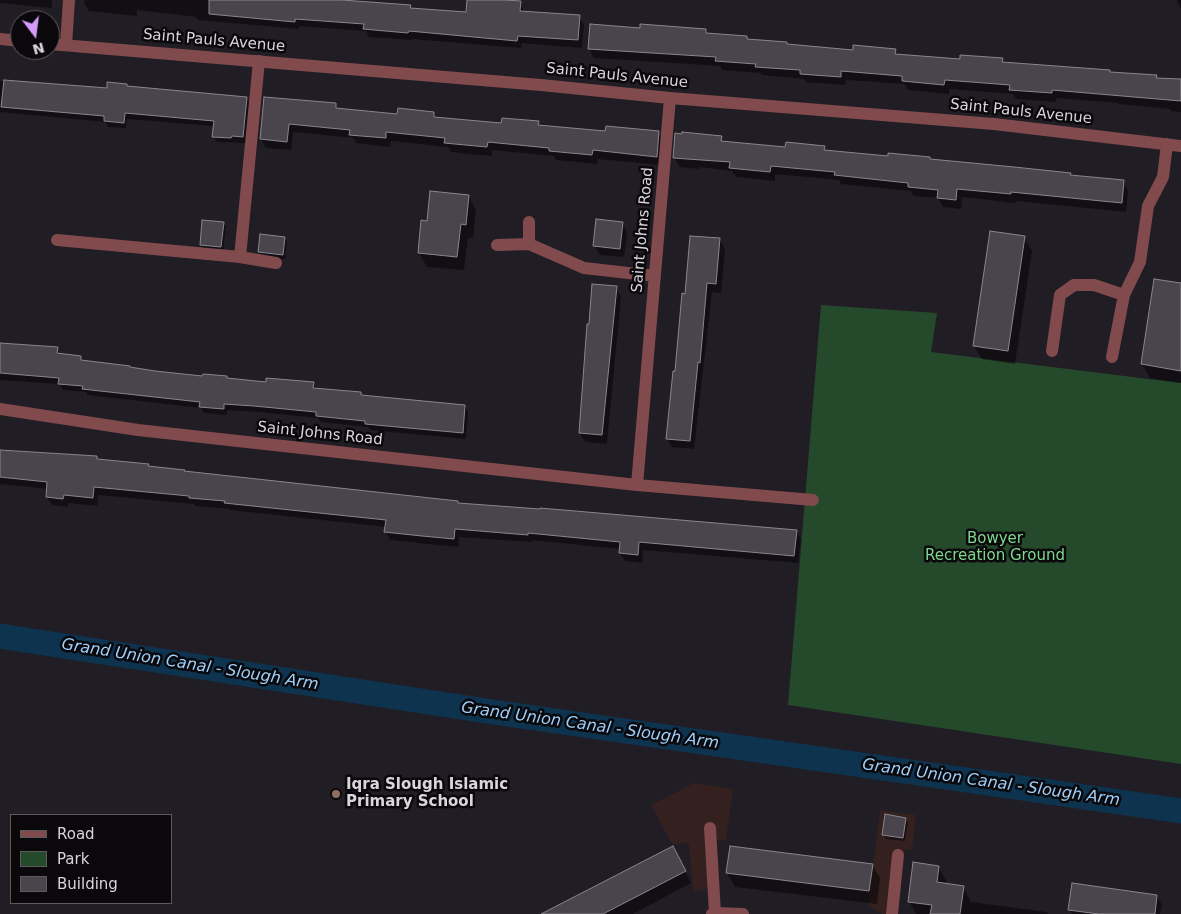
<!DOCTYPE html>
<html>
<head>
<meta charset="utf-8">
<style>
	body { margin:0 }
	#map { position:relative; width:1181px; height:914px; overflow:hidden; background:#211d25; font-family:"DejaVu Sans",sans-serif }
	canvas { display:block }
	.legend { position:absolute; left:10px; top:814px; width:162px; height:90px; box-sizing:border-box; background:#0a080b; border:1px solid #5d5a5e; margin:0; padding:6px 9px; list-style:none; font-size:15px; color:#d9d6db }
	.legend li { display:flex; align-items:center; gap:10px; height:25px }
	.legend b { width:25px; border:1px solid #5d5a5e }
	.north { position:absolute; left:10px; top:10px; width:50px; height:50px; box-sizing:border-box; background:#0a080b; border:1px solid #5d5a5e; border-radius:50%; rotate:165deg; font-size:14px; font-weight:700; line-height:20px; text-align:center; color:#d9d6db }
	.north::after { content:''; display:block; margin:auto; width:18px; height:22px; background:#d49cfc; clip-path:polygon(50% 0,100% 100%,50% 72%,0 100%) }
</style>
</head>
<body>
<div id="map">
<canvas width="1181" height="914"></canvas>
<ul class="legend">
<li><b style="height:6px;background:#814a4d"></b>Road</li>
<li><b style="height:14px;background:#25492b"></b>Park</li>
<li><b style="height:14px;background:#4a444d"></b>Building</li>
</ul>
<div class="north">N</div>
</div>
<script>
const g = document.querySelector('canvas').getContext('2d');
g.lineJoin = 'round';
function fillPath(path, color) { g.fillStyle = color; g.fill(path, 'evenodd'); }
const toPath = rows => new Path2D(rows.map(r => 'M' + r).join(''));
function stroke(path, color, width, dash) { g.strokeStyle = color; g.lineWidth = width; g.lineCap = dash ? 'butt' : 'round'; g.setLineDash(dash || []); g.stroke(path); }
function write(font, color, halo, rows, align = 'center') {
  g.font = font + ' "DejaVu Sans",sans-serif'; g.lineWidth = 5; g.setLineDash([]); g.textBaseline = 'middle'; g.strokeStyle = halo; g.fillStyle = color; for (const [text, x, y, turn = 0] of rows) {
    g.save(); g.translate(x, y); g.rotate((+turn || 0) * Math.PI / 180); g.textAlign = isNaN(turn) ? turn : align; if (halo) g.strokeText(text, 0, 0); g.fillText(text, 0, 0); g.restore();
  }
}
fillPath(toPath([
	[694,783,733,789,726,840,715,841,718,886,693,892,689,843,672,844,651,805],
	[880,810,916,815,912,849,904,851,896,914,882,914,868,906]
]), '#33201f');
fillPath(toPath([
	[821,305,937,313,931,352,1181,383,1181,764,788,705]
]), '#25492b');
fillPath(toPath([
	[0,0,52,0,52,8,0,3],
	[85,0,350,0,351,2,410,6,412,9,467,13,468,0,489,0,520,2,524,12,579,17,584,24,582,48,522,43,521,48,412,39,412,40,369,37,366,31,299,26,299,29,198,20,196,17,137,10,137,16,89,11,84,3],
	[1177,0,1181,0,1181,9,1177,2],
	[641,29,706,30,708,34,746,37,748,40,786,43,788,46,854,51,895,50,898,55,961,61,1002,59,1005,64,1156,76,1157,79,1181,81,1181,112,1171,111,1170,109,1119,104,1118,103,1056,98,1056,102,1016,99,1013,94,949,89,949,94,908,90,905,84,846,80,845,85,806,82,804,79,762,75,760,73,722,70,720,66,594,58,589,49],
	[0,81,108,90,127,85,128,87,247,98,250,104,246,143,217,142,213,136,214,126,127,119,126,128,108,127,105,122,0,112],
	[265,99,336,105,339,110,398,116,434,113,437,118,503,124,538,122,540,126,606,133,658,133,663,142,661,165,597,159,597,164,556,160,554,156,492,150,492,156,451,152,448,147,391,141,390,147,356,143,353,138,293,132,291,150,266,148,261,139],
	[676,134,721,137,724,143,786,149,824,147,827,152,1070,174,1071,176,1123,182,1128,191,1126,212,1016,201,1016,203,962,197,961,209,943,207,938,198,914,196,911,191,841,184,839,180,775,174,775,181,736,177,732,171,699,167,699,169,680,167,674,158],
	[468,196,476,210,473,238,468,238,464,270,427,267,419,253,428,222],
	[223,223,226,227,223,251,203,249,201,245],
	[622,223,627,232,624,257,600,255,595,246],
	[1024,237,1032,251,1015,364,982,359,974,346],
	[285,238,287,242,285,259,262,256,259,252],
	[720,240,725,249,721,293,712,292,694,449,672,447,667,438,686,295],
	[1155,280,1181,284,1181,383,1150,378,1142,364],
	[616,288,621,297,607,444,585,442,580,433],
	[0,343,57,349,61,355,81,357,84,362,130,369,267,383,313,383,317,389,361,393,362,396,465,406,468,412,466,439,370,430,368,427,321,422,318,418,258,412,227,410,227,415,204,413,201,408,87,395,86,392,63,390,59,384,0,380],
	[0,450,96,457,98,460,148,465,149,468,185,472,458,504,796,531,801,539,798,563,643,550,642,563,625,561,620,553,620,549,532,540,532,542,459,537,458,547,428,544,390,540,386,532,386,527,230,510,230,509,195,506,194,504,98,495,97,506,68,503,68,507,52,505,47,497,48,489,0,484],
	[906,819,908,823,905,841,886,839,883,834],
	[679,859,691,883,633,914,544,914],
	[872,865,880,878,877,904,735,887,727,873],
	[938,867,946,880,946,885,963,887,971,902,1047,912,1048,914,916,914,909,901],
	[1157,896,1162,905,1160,914,1072,914,1069,909]
]), '#0007');
stroke(toPath([
	[0,636,493,712,1181,811]
]), '#0d334f', 25);
const building = toPath([
	[209,0,342,0,411,5,410,8,466,12,467,0,505,0,521,1,520,11,580,15,578,40,518,36,517,41,409,31,408,33,363,29,364,24,295,19,295,22,209,14,209,0],
	[590,24,640,28,640,24,706,29,706,33,747,36,747,39,787,42,787,44,853,50,853,45,896,49,895,54,960,59,960,55,1003,58,1002,62,1110,70,1110,72,1157,75,1156,78,1181,79,1181,101,1052,90,1052,93,1009,90,1010,85,945,80,944,85,902,81,902,76,841,71,841,77,800,74,800,70,755,67,756,64,715,61,716,57,588,49,590,24],
	[4,80,107,88,107,82,127,84,127,86,247,97,243,137,232,136,231,138,212,137,214,121,125,113,124,123,104,121,104,116,1,107,4,80],
	[264,97,336,103,336,108,397,114,398,108,434,112,434,117,501,123,502,118,539,121,538,125,605,131,606,126,659,131,657,157,593,150,592,155,549,151,549,148,488,142,487,147,444,143,445,138,386,132,386,138,349,135,350,130,289,124,287,142,260,139,264,97],
	[682,132,722,136,721,141,785,147,786,142,825,146,824,150,888,156,888,153,930,157,930,159,1014,167,1071,173,1070,175,1124,180,1122,203,1011,192,1011,194,957,189,956,200,937,198,938,190,908,187,908,183,834,175,835,172,771,166,770,172,729,168,730,162,673,158,675,133,682,134,682,132],
	[430,191,469,195,466,225,461,224,457,257,418,253,421,220,427,221,430,191],
	[596,219,623,222,620,249,593,246,596,219],
	[202,220,224,222,221,247,200,245,202,220],
	[990,231,1025,236,1008,351,973,346,990,231],
	[260,234,285,237,283,255,258,252,260,234],
	[690,236,720,238,716,284,707,283,700,363,698,362,690,441,666,439,673,371,675,371,682,293,685,294,690,236],
	[1154,279,1181,283,1181,371,1141,364,1154,279],
	[592,284,617,286,602,435,579,433,587,324,589,324,592,284],
	[0,343,58,347,57,353,81,356,81,360,130,366,130,367,155,371,202,376,203,374,227,376,227,378,266,382,266,378,314,382,313,388,361,392,361,395,465,405,463,433,365,424,365,421,316,416,316,412,254,406,224,404,224,409,199,407,200,402,82,389,83,386,58,384,59,378,0,373,0,343],
	[0,450,97,456,97,459,149,464,148,466,185,470,184,471,458,501,458,503,540,509,540,508,797,530,794,556,639,542,638,555,619,553,620,542,528,533,528,535,455,529,454,539,422,536,384,532,386,520,224,503,225,501,189,498,189,496,94,487,93,498,64,495,63,499,46,497,47,482,0,477,0,450],
	[885,814,906,818,903,838,882,835,885,814],
	[673,846,686,871,603,914,541,914,673,846],
	[730,846,873,864,869,891,726,873,730,846],
	[913,862,939,866,937,882,964,886,960,914,930,914,932,905,908,902,913,862],
	[1072,883,1157,895,1155,914,1099,914,1068,910,1072,883]
]);
fillPath(building, '#4a444d');
stroke(building, '#8a858f', 1);
stroke(toPath([
	[57,240,240,257,276,263],
	[240,257,259,61],
	[710,828,715,913],
	[892,914,898,855]
]), '#814a4d', 12);
stroke(toPath([
	[0,39,20,41],
	[50,44,541,85,670,98,994,124,1181,146],
	[66,45,69,0],
	[529,222,529,244],
	[497,245,529,244,584,268,655,276],
	[1052,351,1060,295,1074,285,1094,285,1124,295],
	[1112,357,1124,295,1140,262,1148,206,1163,177,1167,144],
	[0,409,138,430,637,485,813,500],
	[637,485,670,98],
	[712,914,715,913,743,914]
]), '#814a4d', 12);
for (const [x, y, r, color] of [
	[336,794,5,"#8d6e63"]
]) { const dot = new Path2D(); dot.arc(x, y, r, 0, 2 * Math.PI); g.fillStyle = color; g.fill(dot); stroke(dot, '#0a080b', 2); }
write('15px', '#d9d6db', '#0a080b', [
	["Saint Pauls Avenue",214,41,5],
	["Saint Pauls Avenue",617,76,6],
	["Saint Pauls Avenue",1021,112,6],
	["Saint Johns Road",643,230,-85],
	["Saint Johns Road",320,434,6]
]);
write('15px', '#7dd98d', '#0a080b', [
	["Bowyer",995,539],
	["Recreation Ground",995,556]
]);
write('bold 15px', '#d9d6db', '#0a080b', [
	["Iqra Slough Islamic",346,785],
	["Primary School",346,802]
], 'left');
write('italic 16px', '#9bd0fc', '#0a080b', [
	["Grand Union Canal - Slough Arm",190,665,9],
	["Grand Union Canal - Slough Arm",590,726,8],
	["Grand Union Canal - Slough Arm",991,783,8]
]);
</script>
</body>
</html>
